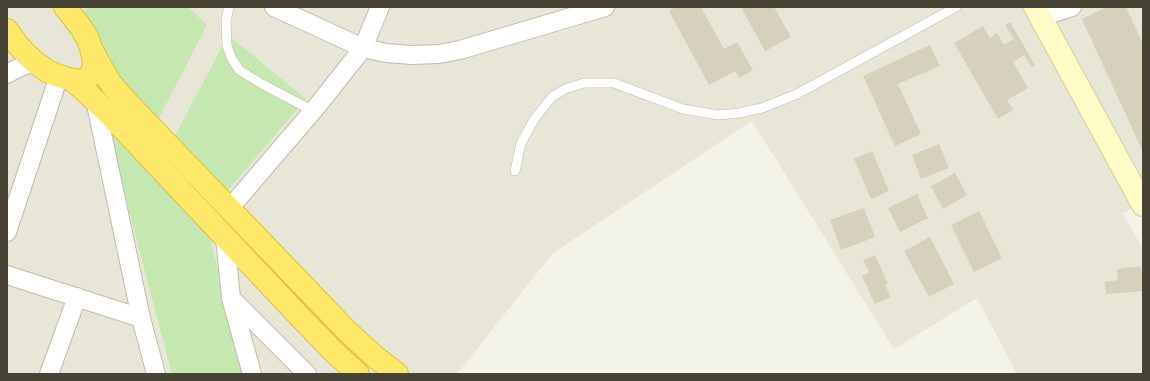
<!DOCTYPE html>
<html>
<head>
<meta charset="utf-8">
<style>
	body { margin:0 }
	#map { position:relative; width:1150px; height:381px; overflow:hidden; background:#f4f3e8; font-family:Poppins,sans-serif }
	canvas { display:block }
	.frame { position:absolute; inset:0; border:8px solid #474436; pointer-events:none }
</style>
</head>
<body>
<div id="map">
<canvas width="1150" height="381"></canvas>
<div class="frame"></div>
</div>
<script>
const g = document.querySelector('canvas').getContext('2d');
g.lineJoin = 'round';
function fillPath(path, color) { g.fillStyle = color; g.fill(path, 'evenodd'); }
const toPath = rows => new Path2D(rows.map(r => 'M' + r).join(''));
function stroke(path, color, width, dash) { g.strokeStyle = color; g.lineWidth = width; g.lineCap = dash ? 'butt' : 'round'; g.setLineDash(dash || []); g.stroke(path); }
fillPath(toPath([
	[7,7,1143,7,1143,204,1123,213,1143,250,1143,374,1017,374,977,298,894,349,752,121,553,253,457,374,7,374]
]), '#e8e6d6');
fillPath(toPath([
	[87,7,188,7,207,25,158,120,72,39],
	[228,35,306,99,222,197,173,140],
	[108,131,207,229,247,374,172,374]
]), '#c5e8b0');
fillPath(toPath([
	[676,7,701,7,724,49,737,42,753,70,739,78,735,71,709,85,669,11],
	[741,7,774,7,791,37,765,51],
	[1107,7,1126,7,1141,40,1143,39,1143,152,1082,19],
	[1010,22,1035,65,1032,67,1024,55,1013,62,1028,88,1007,100,1013,110,998,119,954,43,983,26,990,38,997,33,1004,45,1014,39,1005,25],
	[930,45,940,66,898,84,921,134,895,146,863,76],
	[939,144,949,168,921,179,912,155],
	[872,151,889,191,871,199,854,159],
	[955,173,967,195,943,209,931,186],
	[917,194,928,218,900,232,888,208],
	[864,208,875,237,841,250,830,220],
	[979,211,1002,258,974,272,951,225],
	[930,237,954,284,929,297,904,251],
	[875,255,888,284,885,285,891,297,875,304,862,276,869,272,863,260],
	[1141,266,1143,291,1106,294,1105,282,1118,280,1117,269]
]), '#d6d1bd');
const lane = toPath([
	[229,7,226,20,227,46,232,59,239,70,262,84,313,111],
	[515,171,521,143,535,118,552,97,565,89,584,83,614,83,683,109,718,115,739,113,762,108,797,94,956,7]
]);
const street = toPath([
	[274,7,363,48,386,53,412,55,439,54,460,50,605,7],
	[1041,17,1072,7],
	[7,74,16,69,26,65,36,63],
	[95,100,141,318,156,374],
	[229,209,318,105,363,48,380,7],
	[7,232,59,76],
	[225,237,231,298,252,374],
	[7,275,141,318],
	[232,299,307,374],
	[49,374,77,297]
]);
const secondary = toPath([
	[1035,7,1143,205]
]);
const highway = toPath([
	[7,30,17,44,26,54,36,63,47,71,59,76,72,80,81,81,89,77,93,70,94,61,91,48,87,37,80,26,65,7],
	[91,48,101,67,112,85,126,101,346,330,374,356,397,374],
	[72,80,84,90,109,114,302,319,332,350,358,374]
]);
stroke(lane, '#c0bcaa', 10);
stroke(street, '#c0bcaa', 20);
stroke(secondary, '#d4cf98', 24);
stroke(highway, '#dec037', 24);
stroke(lane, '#fff', 9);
stroke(street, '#fff', 18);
stroke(secondary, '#fffbc7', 22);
stroke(highway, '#fee869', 22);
</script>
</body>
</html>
